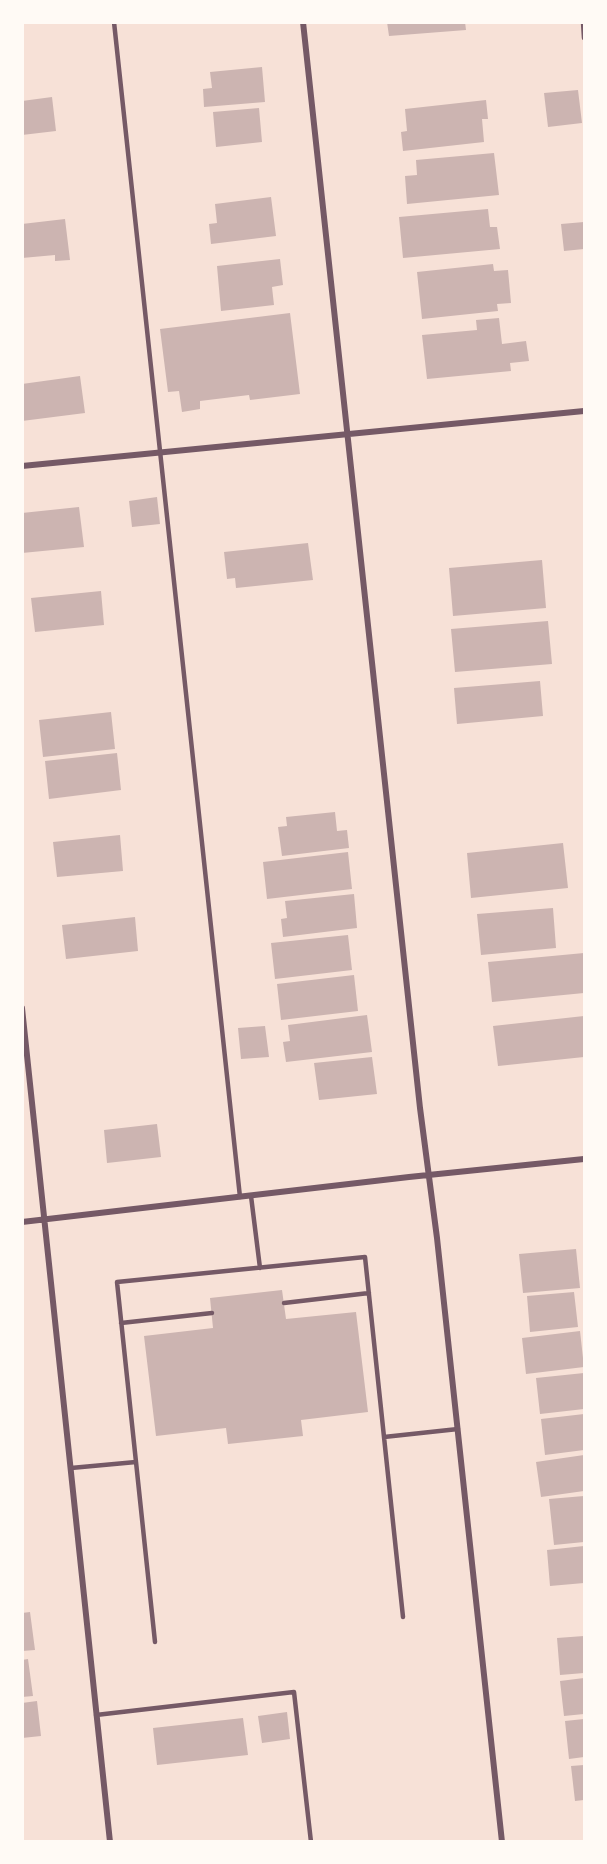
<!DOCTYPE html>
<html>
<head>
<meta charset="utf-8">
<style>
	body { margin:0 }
	#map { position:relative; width:607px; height:1864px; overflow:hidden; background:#f7e1d7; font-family:"Fira Sans",sans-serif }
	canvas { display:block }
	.frame { position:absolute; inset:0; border:24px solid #fffaf5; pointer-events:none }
</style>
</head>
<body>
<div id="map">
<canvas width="607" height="1864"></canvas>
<div class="frame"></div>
</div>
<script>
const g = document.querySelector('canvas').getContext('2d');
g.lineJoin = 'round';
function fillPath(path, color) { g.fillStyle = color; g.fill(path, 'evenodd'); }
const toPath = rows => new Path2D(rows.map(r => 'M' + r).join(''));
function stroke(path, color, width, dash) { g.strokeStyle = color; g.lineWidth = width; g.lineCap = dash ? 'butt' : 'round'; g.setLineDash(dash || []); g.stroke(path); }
fillPath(toPath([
	[387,22,465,22,466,30,389,36],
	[262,67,265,102,204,107,203,89,212,88,210,72],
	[578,90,582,123,548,127,544,93],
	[52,97,56,131,22,135,22,101],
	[486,100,488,119,482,119,484,142,403,151,401,132,407,131,405,109],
	[259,108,262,142,216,147,213,112],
	[494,153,499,195,407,204,405,176,417,175,416,160],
	[271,197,276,236,211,244,209,224,217,223,215,204],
	[488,209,490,227,497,227,500,249,403,258,399,217],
	[65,219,70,260,55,261,55,255,22,258,22,224],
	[584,222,584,249,564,251,561,224],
	[280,259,283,285,272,287,274,305,221,311,217,266],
	[493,264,494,271,508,270,511,303,497,304,498,311,422,319,417,272],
	[290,313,300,394,250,400,249,395,200,401,200,409,182,412,179,391,168,392,160,329],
	[499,318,502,344,526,341,529,361,510,363,511,371,427,379,422,335,477,330,476,320],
	[80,376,85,413,22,421,22,384],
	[157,497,160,524,132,527,129,501],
	[79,507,84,547,22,553,22,513],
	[308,543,313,580,236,588,235,578,227,579,224,552],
	[542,560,546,608,453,616,449,568],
	[101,591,104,625,35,632,31,598],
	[548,621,552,664,455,672,451,629],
	[540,681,543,716,457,724,454,688],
	[111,712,115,749,43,757,39,720],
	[117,753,121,790,49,799,45,761],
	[335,812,337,831,347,830,349,848,282,856,278,827,287,826,286,817],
	[120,835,123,871,57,877,53,842],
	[563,843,568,888,471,898,467,853],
	[348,852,352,889,267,899,263,862],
	[354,894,357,928,283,937,281,919,287,918,285,901],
	[553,908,556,948,481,955,477,914],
	[135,917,138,951,66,959,62,925],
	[348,935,352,970,275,979,271,943],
	[584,953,584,993,492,1002,488,962],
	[354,975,358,1011,281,1020,277,984],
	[367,1015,372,1052,286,1062,283,1042,290,1041,288,1025],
	[584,1016,584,1057,498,1066,493,1026],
	[265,1026,269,1057,241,1059,238,1028],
	[372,1057,377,1094,319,1100,314,1063],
	[157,1124,161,1157,107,1163,104,1130],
	[576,1249,580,1288,523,1293,519,1254],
	[282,1290,286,1319,356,1312,368,1412,301,1420,303,1436,228,1444,226,1428,156,1436,144,1336,213,1328,210,1298],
	[574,1292,578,1327,530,1332,527,1296],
	[580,1331,584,1367,526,1374,522,1338],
	[584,1373,584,1409,540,1414,536,1378],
	[584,1414,584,1450,545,1455,541,1419],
	[584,1455,584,1491,541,1497,536,1462],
	[584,1496,584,1542,554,1545,549,1499],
	[584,1546,584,1583,550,1586,547,1550],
	[30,1612,35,1650,22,1651,22,1613],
	[584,1636,584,1673,560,1675,557,1638],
	[28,1659,33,1696,22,1697,22,1660],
	[584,1678,584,1714,564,1716,560,1681],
	[37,1701,41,1736,22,1738,22,1703],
	[287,1712,290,1739,262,1743,258,1716],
	[243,1718,248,1755,157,1765,153,1728],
	[584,1719,584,1757,569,1759,565,1721],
	[584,1765,584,1800,575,1801,571,1766]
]), '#ccb4b1');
stroke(toPath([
	[114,22,240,1197],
	[583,22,584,38],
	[251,1196,260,1268],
	[284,1303,369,1293],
	[121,1323,212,1313],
	[384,1437,458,1429],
	[71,1468,136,1462],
	[155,1642,117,1282,365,1257,403,1617],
	[96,1715,294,1692,311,1842]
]), '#755966', 4.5);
stroke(toPath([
	[303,22,420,1108,437,1238,502,1842],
	[22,466,584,411],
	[22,1008,110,1842],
	[22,1222,409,1177,584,1159]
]), '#755966', 6);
</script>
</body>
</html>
